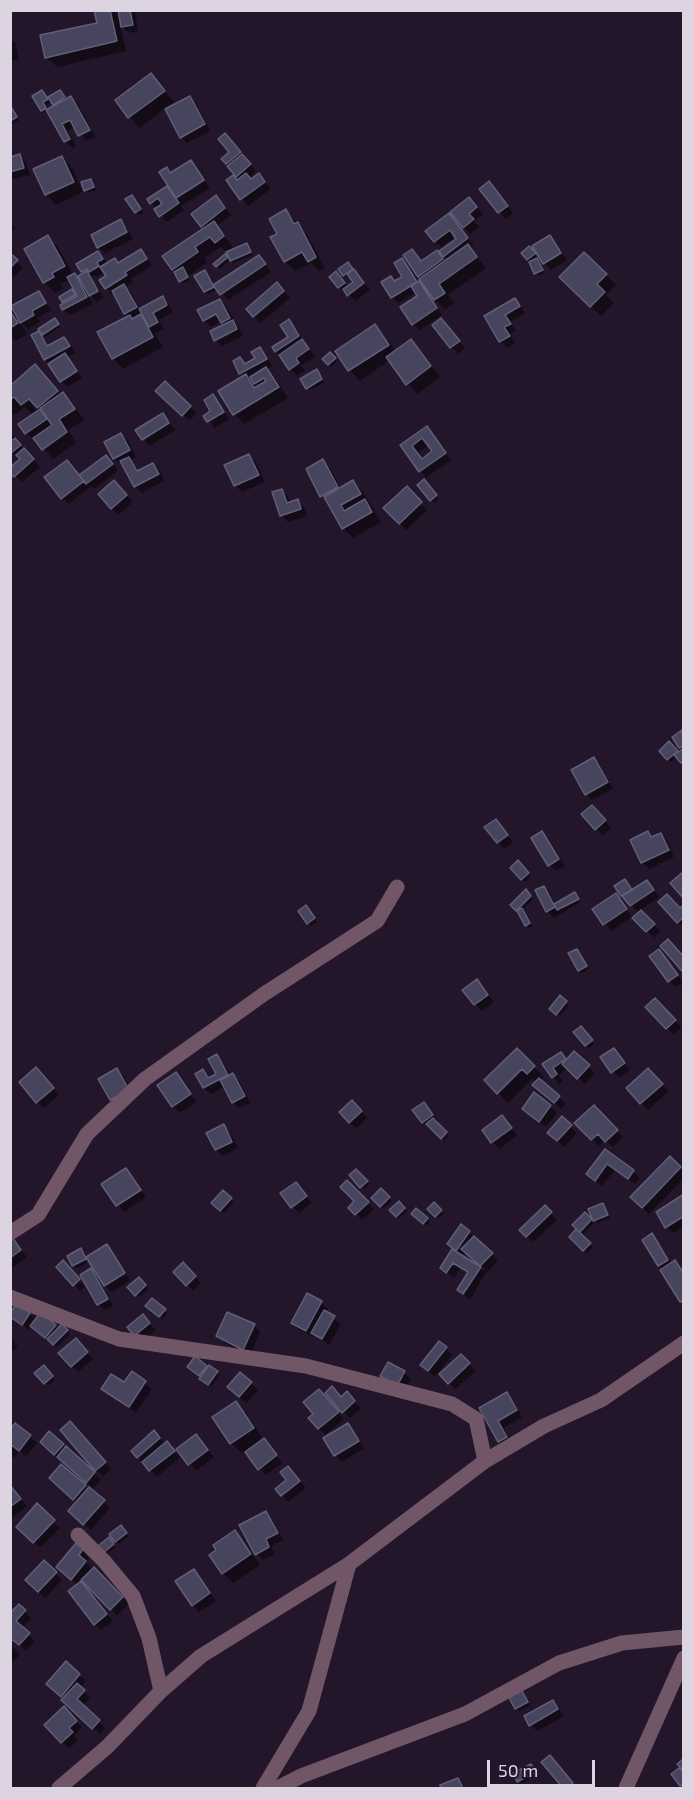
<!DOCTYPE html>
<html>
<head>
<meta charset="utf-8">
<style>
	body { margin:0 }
	#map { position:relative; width:694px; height:1799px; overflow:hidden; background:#24162a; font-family:"Exo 2",sans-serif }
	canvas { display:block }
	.frame { position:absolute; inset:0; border:12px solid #ddd4e2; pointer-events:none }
	.scale { position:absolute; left:487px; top:1760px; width:108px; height:27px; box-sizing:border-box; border:3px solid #ddd4e2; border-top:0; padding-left:8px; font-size:18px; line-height:21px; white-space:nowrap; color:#ddd4e2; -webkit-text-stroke:4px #24162a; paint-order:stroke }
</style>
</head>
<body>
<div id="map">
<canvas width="694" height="1799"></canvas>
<div class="frame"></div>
<div class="scale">50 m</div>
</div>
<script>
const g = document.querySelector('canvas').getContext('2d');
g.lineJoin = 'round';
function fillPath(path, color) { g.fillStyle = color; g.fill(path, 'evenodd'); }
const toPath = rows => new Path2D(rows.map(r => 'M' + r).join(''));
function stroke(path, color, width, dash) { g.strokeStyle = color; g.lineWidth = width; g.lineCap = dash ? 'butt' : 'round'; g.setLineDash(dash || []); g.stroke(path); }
fillPath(toPath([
	[96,10,135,10,138,31,129,33,120,24,126,51,57,67,46,57,99,24],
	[10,38,16,44,19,59,10,61],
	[151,75,174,102,139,128,117,101],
	[60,91,66,100,71,98,78,104,95,137,86,141,75,127,68,131,76,146,72,148,65,141,49,111,45,113,42,110,42,92,48,99],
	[52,101,56,106,48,111,45,106],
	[190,98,196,104,210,131,187,143,181,137],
	[10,106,19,120,11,125],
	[231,142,256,171,249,178,251,180,259,175,271,189,248,206,228,181,238,181,241,179,223,159,231,153],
	[20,156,26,162,30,175,10,180,10,158],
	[62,157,72,168,83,192,56,205,46,194],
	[191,162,210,188,181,206,184,210,167,222,149,199,170,186,166,169,171,174],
	[91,180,96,190,88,193,86,190],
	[481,189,495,190,513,213,506,219],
	[469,199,483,214,474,221,479,227,470,234,457,220,455,221,474,246,470,248,486,268,448,295,454,303,445,309,430,295,429,296,442,315,420,330,413,324,419,296,417,292,399,303,392,297,395,283,404,277,402,260,428,293,430,292,419,276,412,250,422,262,437,252,445,262,448,260,441,252,458,239,456,236,441,247,427,231],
	[134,200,143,212,139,215,136,212],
	[222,204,231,215,217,226,233,247,226,252,221,247,204,258,207,263,188,276,190,280,183,284,173,269,205,229,202,226],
	[286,211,307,234,325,268,319,271,311,263,295,271,285,261,279,234],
	[10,221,15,229,10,231],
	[120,221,127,228,133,239,105,253,98,247],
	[48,237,58,247,73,275,82,282,84,274,82,271,98,252,108,264,119,264,141,250,152,266,131,279,133,282,125,287,131,292,140,310,162,298,169,305,173,312,159,320,164,329,155,334,163,347,123,369,113,358,99,333,129,317,115,293,112,295,106,288,108,277,105,272,96,277,94,275,90,277,104,298,97,302,87,292,93,304,70,315,63,309,65,303,63,301,72,291,78,297,69,279,61,284,63,288,55,293,44,282,26,249],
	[550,237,567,260,551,270,544,263],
	[247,245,253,255,234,263,231,260],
	[529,248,537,257,535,258,544,273,538,276,531,262,523,253],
	[584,254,616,285,606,295,614,303,601,316,561,277],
	[10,255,23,268,14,277,10,274],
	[225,256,230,260,220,269,216,264],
	[259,257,271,272,228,300,218,289,208,294,205,291,207,275,214,286],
	[351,267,370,290,355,301,344,288,342,290,339,287,339,276,348,288,355,283,350,276,347,278,340,269],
	[284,291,290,298,260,323,254,316],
	[38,293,51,310,37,318,40,322,28,329,20,322,27,334,16,341,10,336,10,306,11,307],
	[220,300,227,307,243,336,222,346,215,340,225,325,221,321,211,327,204,320],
	[515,300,525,313,510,322,516,331,510,334,515,343,507,348,501,341,486,317],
	[441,320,465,348,458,354,434,325],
	[289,321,315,356,301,366,305,370,297,376,276,351,290,338],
	[57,323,60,327,45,337,40,329],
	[375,326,385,336,396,352,411,341,421,351,440,377,417,394,390,360,360,381,350,370,337,352],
	[38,333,49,347,64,338,71,345,75,353,67,357,82,378,67,387,61,381,45,359],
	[260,349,266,355,272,366,266,369,276,379,288,398,244,424,234,414,244,376,241,373,240,359,246,365,257,359],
	[251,377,256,385,255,385,248,379],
	[330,354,337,362,331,367,324,359],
	[319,374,324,383,310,390,307,388],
	[45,377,61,395,63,394,73,405,84,420,68,430,76,443,53,459,35,438,33,439,26,433,33,415,25,407,15,415,10,411,10,387],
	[213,396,229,419,215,428,205,416,212,411],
	[164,398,190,407,197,413,189,421],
	[163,415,175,430,150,446,143,439],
	[427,428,451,460,426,478,402,446],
	[429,445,434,451,423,460,418,453],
	[10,430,17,442,40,467,22,482,13,474,10,476,10,461,14,466,22,459,17,453,15,455,10,451],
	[121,435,128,441,136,457,130,460,139,472,153,465,160,471,164,481,142,493,135,486,123,463,121,464,114,458],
	[249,456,256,462,265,482,242,492,235,485,226,466],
	[323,461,330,468,341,489,353,482,363,492,381,522,353,538,343,528,328,502,322,496],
	[112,463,118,471,94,489,91,486,69,504,62,498,80,476],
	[427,484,439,499,434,503,431,500],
	[407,488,427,510,406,530,386,508],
	[121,489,133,502,118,515,100,494],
	[282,490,288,497,290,503,297,501,304,507,307,516,288,522,281,515],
	[682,732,684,734,684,764,678,756,671,762,661,751,669,743,679,753,683,750,674,737],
	[594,759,600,765,613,789,592,800,586,794],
	[598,813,611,828,603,835,596,828],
	[496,821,513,842,504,849,498,842],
	[542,832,548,839,565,866,556,871,549,865],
	[647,833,652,838,661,834,667,841,674,857,649,869,642,862],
	[518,862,531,876,525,882,512,868],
	[647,881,659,897,639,911,660,931,654,938,634,918,639,914,616,886,632,891],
	[544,887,550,894,555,904,578,897,580,902,554,918,547,911],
	[526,892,533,899,522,910,532,926,529,928,512,905],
	[616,895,632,917,611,931,594,909],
	[684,906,684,927,678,922,680,909],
	[308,910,317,922,311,926,308,923],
	[577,950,589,969,582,973,579,970],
	[659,951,683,982,676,987,669,981],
	[477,981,494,1002,482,1011,464,990],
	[560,997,569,1005,560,1016,551,1009],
	[655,1000,681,1027,674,1035,647,1007],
	[584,1030,594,1044,589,1048,586,1045],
	[517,1050,544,1077,540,1081,566,1104,561,1109,541,1091,533,1078,508,1103,486,1080],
	[614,1050,630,1070,619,1078,602,1058],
	[574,1053,595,1073,585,1084,568,1068,559,1075,563,1081,559,1084,544,1064,561,1054,567,1060],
	[217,1056,223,1063,231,1076,233,1075,240,1082,250,1103,239,1108,233,1102,225,1086,211,1094,204,1088,197,1074,203,1071,210,1078,218,1074],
	[117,1070,124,1077,134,1097,117,1106,111,1099],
	[648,1070,669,1091,648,1110,628,1089],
	[176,1074,196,1102,180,1113,173,1106],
	[42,1075,59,1095,44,1108,38,1102],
	[535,1094,557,1113,546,1127,530,1115],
	[352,1102,367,1118,356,1129,341,1112],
	[424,1104,439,1122,437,1124,449,1136,444,1141,431,1127,429,1129,414,1111],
	[594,1107,623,1137,613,1147,605,1140,599,1146,577,1123],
	[562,1119,577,1133,564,1147,555,1139],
	[509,1124,517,1135,499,1149,484,1130],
	[223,1126,230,1133,238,1148,223,1156,216,1149],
	[605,1151,640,1178,635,1184,615,1170,602,1186,588,1174],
	[670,1158,684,1172,684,1178,649,1214,632,1197],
	[126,1170,146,1197,124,1212,103,1184],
	[356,1171,369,1185,364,1189,351,1176],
	[347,1182,374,1209,362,1220,350,1208,356,1201],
	[296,1184,312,1203,299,1213,293,1207],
	[381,1190,392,1201,384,1208,373,1198],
	[223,1192,234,1202,224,1213,213,1203],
	[684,1196,684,1227,673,1233,667,1227],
	[399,1203,407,1211,399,1218,391,1210],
	[434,1204,444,1214,439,1218,430,1209],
	[603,1204,610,1218,597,1223,590,1210],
	[545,1207,557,1220,533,1242,521,1230],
	[417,1210,430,1222,427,1226,413,1214],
	[585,1214,594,1223,581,1236,593,1247,587,1253,571,1237,578,1229],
	[469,1232,498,1261,485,1274,470,1300,459,1290,469,1274,460,1268,454,1278,442,1268,454,1250,448,1244],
	[466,1252,485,1270,484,1271,462,1257],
	[652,1235,658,1242,672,1264,675,1262,684,1272,684,1303,659,1265],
	[12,1239,27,1257,12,1268,10,1240],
	[107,1246,113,1253,130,1280,112,1292,100,1282,113,1306,105,1310,98,1304,91,1270,100,1279],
	[81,1251,87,1263,77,1268,74,1265],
	[183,1264,201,1283,193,1291,175,1272],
	[69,1269,85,1287,80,1291,74,1285],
	[139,1279,148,1289,139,1297,129,1287],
	[307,1295,321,1303,328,1309,326,1313,341,1324,329,1345,315,1334,313,1337,299,1330,293,1323],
	[152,1300,167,1313,163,1319,150,1308],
	[29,1314,36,1320,55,1326,59,1329,62,1326,70,1334,57,1347,32,1326,29,1330,11,1316],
	[149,1323,156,1330,141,1342,135,1335],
	[254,1325,260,1332,250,1356,225,1343,218,1336],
	[10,1336,18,1347,10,1353],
	[82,1346,93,1359,78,1372,72,1366],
	[446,1348,452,1355,435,1377,422,1365],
	[461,1356,476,1371,455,1389,449,1383],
	[196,1358,220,1375,211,1387,192,1369],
	[389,1364,404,1373,411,1379,404,1391,388,1382],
	[44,1367,55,1380,48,1386,36,1373],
	[132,1373,152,1389,136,1413,103,1389,124,1384],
	[241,1374,258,1390,246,1403,236,1394],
	[507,1394,513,1401,522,1417,504,1428,512,1444,506,1447,499,1441,481,1408],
	[326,1397,344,1419,325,1435,319,1428],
	[341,1398,353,1400,361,1408,350,1418,343,1411],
	[236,1403,246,1413,263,1439,282,1463,266,1475,246,1451,242,1453,231,1443,214,1417],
	[10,1420,37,1443,26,1456,19,1451,14,1458,10,1456],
	[348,1425,354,1431,364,1448,342,1462,335,1455,325,1438],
	[76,1430,111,1469,103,1476,96,1470],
	[153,1432,180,1458,157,1477,133,1451],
	[50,1433,101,1480,93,1488,48,1449],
	[196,1436,214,1457,196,1471,178,1449],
	[61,1466,110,1508,91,1530,76,1517,77,1502,57,1485],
	[294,1474,306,1488,288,1502,277,1489],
	[10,1486,27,1506,10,1519],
	[37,1505,60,1528,40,1548,18,1527],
	[265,1513,272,1519,283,1540,271,1546,275,1554,263,1560,257,1554],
	[124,1530,129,1536,119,1544,116,1541],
	[235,1532,245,1542,260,1565,233,1583,223,1573,219,1550],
	[112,1542,116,1548,106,1554,100,1546],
	[76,1545,89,1557,85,1562,129,1604,117,1615,89,1587,87,1589,113,1621,101,1630,95,1624,77,1584,64,1574],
	[44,1562,62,1580,45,1598,27,1580],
	[194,1571,216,1601,199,1612,193,1605],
	[19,1606,31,1618,22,1628,35,1641,26,1651,10,1637],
	[10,1644,20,1655,10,1664],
	[79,1675,86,1681,80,1688,90,1698,83,1706,105,1728,100,1734,55,1691],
	[521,1691,530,1705,519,1711,510,1697],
	[553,1702,564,1716,537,1731,531,1725],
	[64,1708,82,1728,74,1735,78,1740,69,1749,46,1725],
	[543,1762,556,1764,577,1788,565,1788],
	[531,1766,537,1775,521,1784,519,1781],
	[458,1779,465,1788,443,1788,442,1786]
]), '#0007');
const building = toPath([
	[94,10,110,10,117,41,45,58,40,35,97,23,94,10],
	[118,10,130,10,133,25,121,27,118,10],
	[151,73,165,91,128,118,115,100,151,73],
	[42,90,48,99,43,102,46,108,41,111,32,96,42,90],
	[60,90,65,97,53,105,48,97,60,90],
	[71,96,90,130,78,136,70,120,62,124,70,139,64,142,46,110,71,96],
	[190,96,205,124,180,138,165,109,190,96],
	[10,105,17,117,10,121,10,105],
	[225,133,241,152,226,164,221,159,229,152,218,139,225,133],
	[20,154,24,168,10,172,10,157,20,154],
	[242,154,251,164,236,177,227,166,242,154],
	[62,156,74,182,45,195,33,169,62,156],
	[191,160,204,180,176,198,159,172,167,167,170,173,191,160],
	[246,173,251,179,259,173,265,182,240,200,226,180,233,175,237,180,246,173],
	[91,179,94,187,84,191,81,182,91,179],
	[489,181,508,206,498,213,479,189,489,181],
	[167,186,179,203,159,217,154,209,162,204,158,198,150,204,147,199,167,186],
	[132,195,141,209,135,213,125,199,132,195],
	[216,195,225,208,201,227,191,214,216,195],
	[469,197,477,207,469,214,474,219,463,228,450,212,469,197],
	[286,209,294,224,298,222,316,257,308,262,302,252,284,262,270,237,277,234,269,219,286,209],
	[449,213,468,238,443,257,439,251,456,239,450,230,434,242,425,231,449,213],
	[121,219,127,232,97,248,91,235,121,219],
	[214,221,224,236,215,243,210,237,195,247,198,252,172,270,162,256,214,221],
	[48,235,65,266,52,273,54,277,43,283,24,249,48,235],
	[550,235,561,253,543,264,532,246,550,235],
	[247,243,251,252,230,261,226,252,247,243],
	[468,244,477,257,439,284,445,293,434,300,419,279,468,244],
	[529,246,536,253,527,260,521,253,529,246],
	[141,249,147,259,125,272,127,275,105,289,99,280,106,276,100,267,115,258,118,263,141,249],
	[412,249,421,261,437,250,443,259,418,277,403,255,412,249],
	[98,251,103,259,97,262,99,266,89,272,87,269,81,272,76,264,98,251],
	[584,252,607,274,597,284,605,292,590,307,559,277,584,252],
	[10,253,18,260,10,268,10,253],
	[225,254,228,257,216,267,213,264,225,254],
	[259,255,266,264,220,295,213,285,259,255],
	[402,258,417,282,391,298,381,282,391,276,394,281,402,277,394,263,402,258],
	[537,258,543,270,534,274,529,262,537,258],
	[348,262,353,269,343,276,338,269,348,262],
	[183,267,188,277,179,282,174,272,183,267],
	[354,269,364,283,347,296,343,289,353,282,347,274,354,269],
	[205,270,214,287,204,292,194,276,205,270],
	[87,271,98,291,89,296,78,276,87,271],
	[336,271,345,283,338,288,329,277,336,271],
	[75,273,87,297,62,310,60,305,77,296,67,277,75,273],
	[419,281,437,308,412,325,400,307,417,296,411,286,419,281],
	[277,282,284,291,253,317,246,309,277,282],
	[124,284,137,307,124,314,112,291,124,284],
	[72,289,75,295,62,302,59,297,72,289],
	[39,291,46,303,32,311,34,315,20,323,11,306,39,291],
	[163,296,167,305,153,313,158,322,149,327,139,309,163,296],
	[515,298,520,306,505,315,511,324,504,327,510,336,499,342,484,316,515,298],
	[220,299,230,318,221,323,216,314,203,321,197,310,220,299],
	[10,311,18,323,10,328,10,311],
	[141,314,153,337,112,359,97,332,130,315,132,319,141,314],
	[55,318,59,324,42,335,38,329,55,318],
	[441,318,460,341,450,348,432,325,441,318],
	[289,319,299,336,275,352,272,347,288,337,280,325,289,319],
	[233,320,237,329,214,341,210,331,233,320],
	[375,324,389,345,348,371,335,351,375,324],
	[39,331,47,346,64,337,70,346,44,360,31,335,39,331],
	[302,339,309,349,296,358,299,363,289,370,279,355,302,339],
	[411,339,431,366,406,385,386,357,411,339],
	[260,347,267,359,239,374,233,361,240,357,245,364,255,358,251,352,260,347],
	[330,352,336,358,328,365,322,359,330,352],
	[65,353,77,371,60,382,48,364,65,353],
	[35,364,58,391,37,408,29,399,21,405,14,397,10,400,10,386,35,364],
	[266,367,279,387,233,415,218,391,246,374,254,388,266,381,264,378,254,384,250,377,266,367],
	[317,369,322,379,306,389,300,379,317,369],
	[165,381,191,406,182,416,155,391,165,381],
	[63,392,75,409,59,419,67,432,42,450,33,438,52,425,40,408,63,392],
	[213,394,224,412,207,422,203,416,210,411,204,400,213,394],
	[40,409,47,419,25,434,18,424,40,409],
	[163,413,169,423,142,440,135,430,163,413],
	[427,426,446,453,419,472,400,445,427,426],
	[422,438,432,451,422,459,412,446,422,438],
	[121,433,130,450,113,459,104,442,121,433],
	[15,438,21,445,11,453,10,442,15,438],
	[24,448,34,459,14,477,10,473,10,467,20,459,16,455,24,448],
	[249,454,259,475,234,486,224,465,249,454],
	[106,455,113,464,86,484,79,475,106,455],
	[129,457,137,471,153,463,159,474,134,487,120,461,129,457],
	[323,459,338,487,320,497,306,469,323,459],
	[67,460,84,481,61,499,44,477,67,460],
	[424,479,437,495,430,501,417,485,424,479],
	[114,480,127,495,111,509,98,494,114,480],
	[353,480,361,494,341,505,344,511,365,499,372,512,342,529,324,497,353,480],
	[407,486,422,502,399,524,383,508,407,486],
	[282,489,287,503,298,499,301,509,280,516,272,492,282,489],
	[682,730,684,746,679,748,672,737,682,730],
	[669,741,678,751,667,760,659,751,669,741],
	[684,748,684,761,681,763,674,755,684,748],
	[594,757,608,782,585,795,571,770,594,757],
	[592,805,606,820,595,830,581,814,592,805],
	[496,819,508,835,497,843,484,827,496,819],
	[542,831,559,859,548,866,531,838,542,831],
	[648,831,651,837,661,833,669,850,641,863,630,840,648,831],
	[518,860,529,873,521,880,510,868,518,860],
	[684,871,684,899,670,883,684,871],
	[625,879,632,890,621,896,614,886,625,879],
	[647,880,654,890,630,906,622,896,647,880],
	[544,886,555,907,546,912,535,890,544,886],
	[526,889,531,896,516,911,510,905,526,889],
	[575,892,579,899,557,910,554,904,575,892],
	[616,893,627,909,603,925,592,909,616,893],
	[667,894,680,908,684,904,684,917,677,923,658,902,667,894],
	[306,905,315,918,307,924,298,911,306,905],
	[522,908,530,923,525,926,517,911,522,908],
	[641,910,655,924,646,932,632,918,641,910],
	[668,939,684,957,684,969,682,971,660,946,668,939],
	[577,949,587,966,578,971,568,953,577,949],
	[659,949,678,975,668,982,649,956,659,949],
	[477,979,488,995,474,1005,462,990,477,979],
	[560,995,567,1001,556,1015,549,1009,560,995],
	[655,998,676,1020,666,1029,645,1007,655,998],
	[581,1026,593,1040,585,1046,573,1032,581,1026],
	[517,1048,535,1066,527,1074,522,1069,497,1094,484,1080,517,1048],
	[614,1048,625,1063,611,1073,600,1057,614,1048],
	[574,1051,590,1065,577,1079,562,1064,574,1051],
	[561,1052,566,1059,553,1068,557,1074,552,1078,542,1064,561,1052],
	[217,1054,228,1075,203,1088,195,1074,203,1069,208,1078,216,1074,208,1059,217,1054],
	[36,1067,54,1088,36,1103,19,1082,36,1067],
	[117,1068,129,1090,110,1100,98,1079,117,1068],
	[648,1068,663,1084,640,1104,626,1088,648,1068],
	[176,1072,191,1094,172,1107,157,1085,176,1072],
	[233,1073,245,1096,232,1103,220,1080,233,1073],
	[539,1078,560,1096,554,1103,532,1085,539,1078],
	[534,1092,551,1105,539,1122,522,1109,534,1092],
	[352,1100,362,1111,349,1123,339,1112,352,1100],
	[424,1102,433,1115,422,1123,412,1110,424,1102],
	[594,1105,618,1130,605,1142,598,1134,591,1140,574,1123,594,1105],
	[502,1115,512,1128,491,1143,482,1130,502,1115],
	[562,1116,572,1125,557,1141,547,1133,562,1116],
	[433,1118,447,1132,441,1139,426,1124,433,1118],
	[224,1124,232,1142,215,1150,206,1133,224,1124],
	[605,1149,634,1170,628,1179,607,1164,595,1181,586,1174,605,1149],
	[670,1156,681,1167,642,1208,630,1197,670,1156],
	[126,1168,141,1190,116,1206,101,1184,126,1168],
	[356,1169,368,1181,360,1188,349,1175,356,1169],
	[347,1180,369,1202,355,1215,348,1208,354,1201,340,1187,347,1180],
	[296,1182,307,1196,291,1208,280,1193,296,1182],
	[381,1188,390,1197,380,1207,371,1198,381,1188],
	[223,1190,232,1198,220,1211,211,1203,223,1190],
	[684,1194,684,1216,665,1228,656,1212,684,1194],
	[399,1201,405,1208,396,1217,389,1210,399,1201],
	[434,1202,442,1210,435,1217,427,1209,434,1202],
	[603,1203,608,1215,593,1221,588,1209,603,1203],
	[545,1205,552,1212,526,1237,519,1230,545,1205],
	[416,1208,428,1218,423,1224,411,1214,416,1208],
	[585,1212,592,1219,580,1232,572,1225,585,1212],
	[461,1224,470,1231,456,1251,447,1244,461,1224],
	[576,1229,591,1243,583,1251,569,1237,576,1229],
	[652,1233,668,1260,658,1266,642,1240,652,1233],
	[474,1236,493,1253,480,1266,461,1249,474,1236],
	[12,1237,21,1250,10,1258,10,1238,12,1237],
	[107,1244,125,1273,104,1286,86,1257,107,1244],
	[81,1248,86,1259,72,1266,67,1256,81,1248],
	[452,1249,481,1267,463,1294,457,1290,468,1272,453,1263,446,1273,440,1268,452,1249],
	[63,1260,80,1279,73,1286,56,1267,63,1260],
	[675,1260,684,1274,684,1300,680,1302,660,1270,675,1260],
	[183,1262,196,1276,186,1286,173,1272,183,1262],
	[91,1268,108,1299,97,1305,80,1275,91,1268],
	[139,1277,146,1285,135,1296,127,1287,139,1277],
	[307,1293,322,1301,306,1331,291,1323,307,1293],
	[152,1298,166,1309,159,1317,145,1306,152,1298],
	[17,1304,30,1313,22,1325,10,1317,10,1313,17,1304],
	[324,1310,335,1316,322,1339,311,1333,324,1310],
	[41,1312,56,1325,45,1338,30,1326,41,1312],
	[227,1312,255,1324,243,1350,216,1336,227,1312],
	[143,1314,150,1323,134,1336,127,1327,143,1314],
	[62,1324,68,1330,53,1345,47,1339,62,1324],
	[76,1338,88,1352,71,1367,58,1353,76,1338],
	[439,1341,447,1347,428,1371,420,1365,439,1341],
	[461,1354,470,1363,448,1384,439,1374,461,1354],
	[195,1356,207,1366,199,1376,187,1367,195,1356],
	[388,1362,405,1371,397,1386,380,1376,388,1362],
	[44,1365,53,1376,44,1384,34,1373,44,1365],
	[209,1365,218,1371,208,1385,199,1379,209,1365],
	[132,1371,146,1381,129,1407,101,1389,111,1374,124,1382,132,1371],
	[240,1372,252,1382,239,1397,227,1387,240,1372],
	[332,1386,341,1397,347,1391,355,1401,342,1413,325,1393,332,1386],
	[319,1389,339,1412,318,1429,308,1418,313,1414,303,1402,319,1389],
	[507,1392,517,1410,498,1421,507,1437,498,1442,479,1408,507,1392],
	[236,1401,254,1428,230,1444,212,1417,236,1401],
	[70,1421,106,1462,95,1471,60,1430,70,1421],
	[15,1423,31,1435,19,1451,10,1444,10,1429,15,1423],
	[348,1423,359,1441,334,1456,323,1438,348,1423],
	[154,1430,160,1438,137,1458,131,1451,154,1430],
	[49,1431,64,1444,54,1455,40,1442,49,1431],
	[196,1434,208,1450,188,1465,176,1449,196,1434],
	[264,1438,277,1455,258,1470,245,1452,264,1438],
	[167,1441,175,1451,149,1471,142,1462,167,1441],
	[66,1446,95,1472,86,1483,57,1457,66,1446],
	[61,1464,86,1485,73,1500,49,1478,61,1464],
	[288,1466,300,1481,281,1496,275,1489,286,1480,280,1472,288,1466],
	[10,1485,21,1499,10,1507,10,1485],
	[89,1487,105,1500,83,1525,68,1511,89,1487],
	[37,1503,55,1520,33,1543,16,1527,37,1503],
	[266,1511,278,1533,266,1539,269,1547,255,1555,239,1525,266,1511],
	[121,1525,127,1533,115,1542,109,1534,121,1525],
	[235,1530,251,1554,222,1574,209,1555,216,1550,213,1545,235,1530],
	[109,1537,114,1544,103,1553,98,1546,109,1537],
	[76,1543,83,1549,79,1555,86,1561,71,1580,56,1567,76,1543],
	[44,1560,57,1572,38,1592,25,1580,44,1560],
	[94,1567,123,1597,110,1610,81,1580,94,1567],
	[194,1569,210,1593,192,1606,175,1581,194,1569],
	[81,1581,107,1614,94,1625,68,1591,81,1581],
	[19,1604,26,1610,16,1621,30,1633,19,1645,10,1638,10,1613,19,1604],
	[66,1661,80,1674,61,1697,46,1684,66,1661],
	[77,1683,85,1690,77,1699,100,1720,92,1729,61,1700,77,1683],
	[521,1689,528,1702,515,1709,508,1696,521,1689],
	[553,1700,558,1709,529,1726,524,1716,553,1700],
	[64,1706,77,1721,69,1728,73,1732,61,1743,44,1725,64,1706],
	[550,1755,573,1783,567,1788,563,1788,541,1762,550,1755],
	[683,1759,684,1760,684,1771,677,1764,683,1759],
	[531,1764,536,1772,517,1782,513,1773,531,1764],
	[679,1768,684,1773,684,1784,680,1786,671,1774,679,1768],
	[458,1778,463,1788,441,1788,440,1785,458,1778]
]);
fillPath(building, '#47445e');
stroke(building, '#615e79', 1.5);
stroke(toPath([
	[10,1233,38,1215,87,1134,145,1079,264,994,377,921,397,887],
	[10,1297,119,1339,306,1366,452,1404,476,1419,485,1461],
	[78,1535,104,1561,133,1596,149,1638,161,1691],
	[59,1788,107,1747,161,1691,201,1656,349,1564,485,1461,544,1426,601,1400,684,1343],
	[263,1788,309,1711,349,1564],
	[278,1788,301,1776,465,1714,559,1663,622,1643,684,1637],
	[626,1788,684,1658]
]), '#705667', 15);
</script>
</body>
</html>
